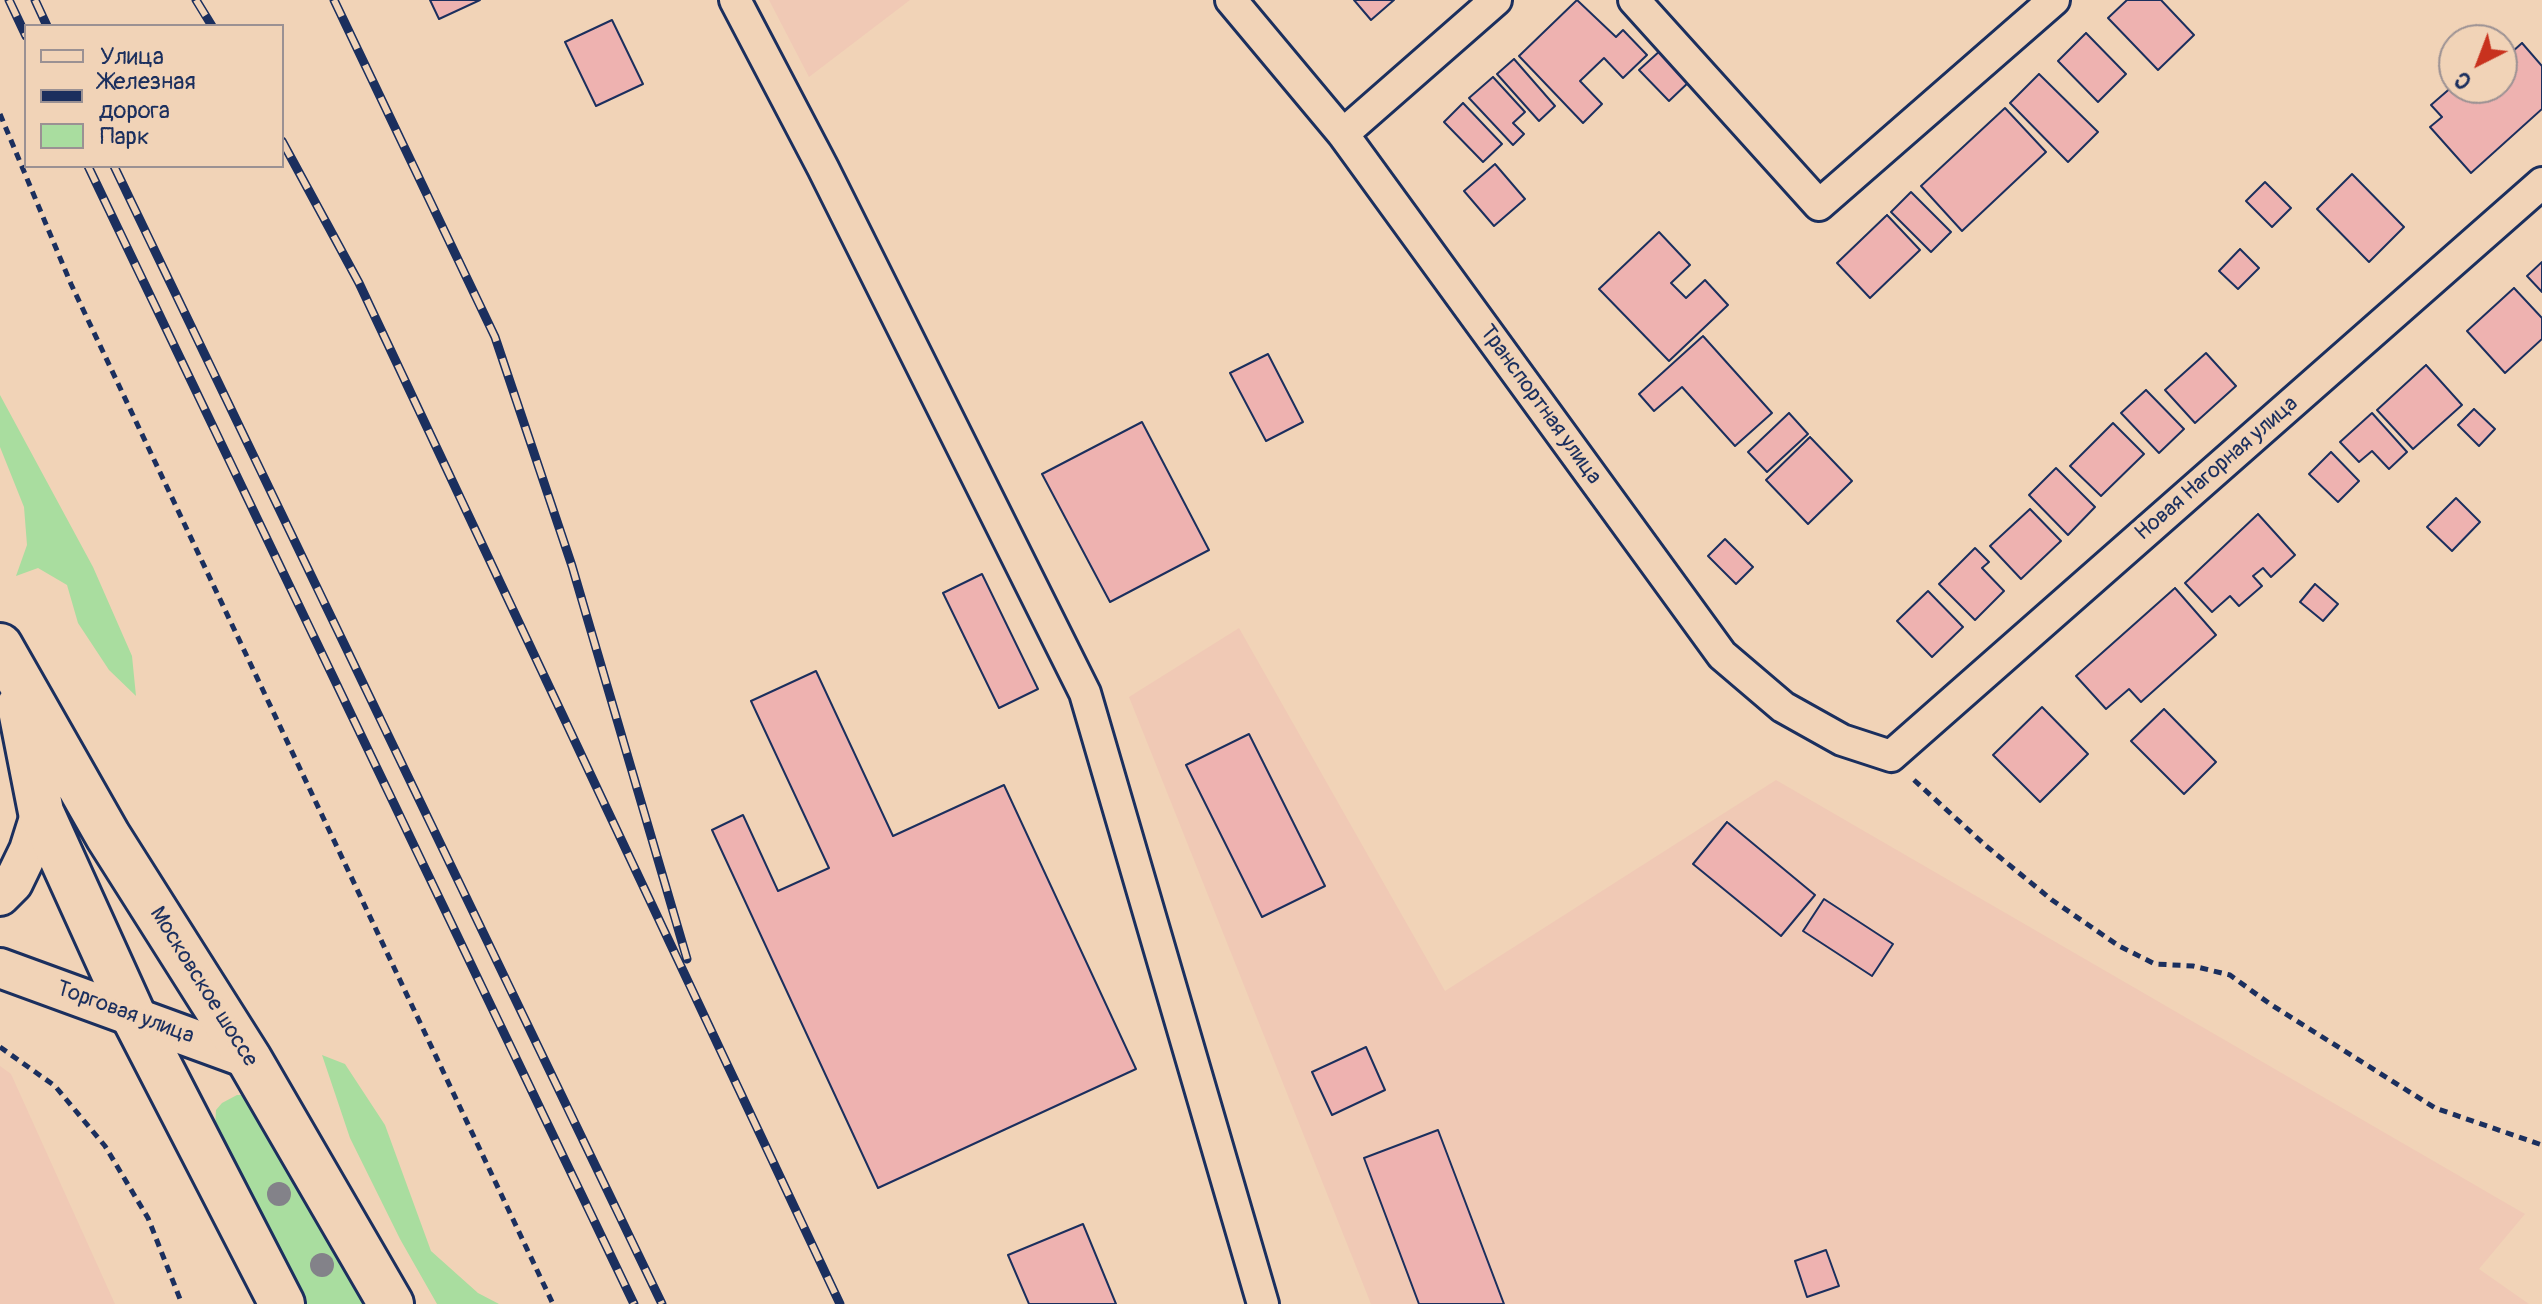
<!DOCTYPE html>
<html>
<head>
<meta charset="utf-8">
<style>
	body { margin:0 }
	#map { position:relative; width:2542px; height:1304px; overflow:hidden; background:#f1d3b7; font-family:Pangolin,sans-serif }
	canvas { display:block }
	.legend { position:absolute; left:24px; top:24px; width:260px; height:144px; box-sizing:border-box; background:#f1d3b7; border:2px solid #9b9193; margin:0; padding:10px 14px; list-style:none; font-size:24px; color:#1b2f5e }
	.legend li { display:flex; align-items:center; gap:16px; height:40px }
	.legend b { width:40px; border:2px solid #9b9193 }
	.north { position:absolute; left:2438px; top:24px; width:80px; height:80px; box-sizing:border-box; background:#f1d3b7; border:2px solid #9b9193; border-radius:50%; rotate:222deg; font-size:22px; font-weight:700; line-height:32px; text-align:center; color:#1b2f5e }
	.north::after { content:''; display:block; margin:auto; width:28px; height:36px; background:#c8321e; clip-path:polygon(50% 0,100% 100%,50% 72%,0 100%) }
</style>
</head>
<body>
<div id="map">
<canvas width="2542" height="1304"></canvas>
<ul class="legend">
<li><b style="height:10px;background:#f1d3b7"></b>Улица</li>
<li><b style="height:10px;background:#1b2f5e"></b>Железная дорога</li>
<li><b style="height:22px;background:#a9dd9f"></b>Парк</li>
</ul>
<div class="north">С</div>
</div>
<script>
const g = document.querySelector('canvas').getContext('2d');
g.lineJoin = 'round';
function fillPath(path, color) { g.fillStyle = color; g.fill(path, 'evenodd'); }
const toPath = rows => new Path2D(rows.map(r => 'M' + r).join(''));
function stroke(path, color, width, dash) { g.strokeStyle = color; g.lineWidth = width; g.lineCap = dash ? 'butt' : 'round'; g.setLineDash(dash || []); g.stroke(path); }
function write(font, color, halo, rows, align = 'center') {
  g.font = font + ' Pangolin,sans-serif'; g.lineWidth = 8; g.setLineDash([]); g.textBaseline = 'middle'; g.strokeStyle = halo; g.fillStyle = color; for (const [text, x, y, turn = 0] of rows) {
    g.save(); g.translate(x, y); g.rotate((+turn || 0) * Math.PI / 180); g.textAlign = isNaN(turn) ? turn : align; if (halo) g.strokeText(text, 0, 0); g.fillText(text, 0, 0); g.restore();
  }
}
fillPath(toPath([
	[769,0,910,0,809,77],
	[1239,628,1445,991,1776,780,2525,1214,2479,1269,2529,1304,1371,1304,1129,697],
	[0,1066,11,1074,115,1304,0,1304]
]), '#f0c9b5');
fillPath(toPath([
	[0,395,93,567,132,656,136,696,109,670,78,623,67,585,38,568,16,576,27,545,24,507,0,447],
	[322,1055,345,1064,385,1125,431,1251,478,1293,499,1304,437,1304,400,1239,350,1138],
	[237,1095,246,1095,367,1304,305,1304,215,1127,216,1110,222,1103]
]), '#a9dd9f');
const building = toPath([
	[430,0,480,0,439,19,430,0],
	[1354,0,1394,0,1371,20,1354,0],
	[1577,0,1616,37,1623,30,1647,55,1623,78,1604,58,1580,81,1602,104,1583,123,1519,56,1577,0],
	[2127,0,2161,0,2194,35,2158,70,2108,18,2127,0],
	[612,20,643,84,596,106,565,42,612,20],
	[2086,33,2126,74,2098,102,2058,61,2086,33],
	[2522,43,2542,66,2542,109,2471,173,2430,127,2442,117,2431,105,2454,85,2454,88,2502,88,2502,61,2522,43],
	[1662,49,1691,80,1669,101,1639,70,1662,49],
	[1514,59,1555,106,1539,121,1497,74,1514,59],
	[2039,74,2098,132,2068,162,2010,103,2039,74],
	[1493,77,1525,112,1513,123,1524,134,1513,145,1469,98,1493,77],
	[1463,103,1502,144,1483,162,1444,122,1463,103],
	[2005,108,2046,152,1962,231,1921,186,2005,108],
	[1495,164,1525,199,1494,226,1464,191,1495,164],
	[2352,174,2404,227,2369,262,2317,209,2352,174],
	[2265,182,2291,208,2272,227,2246,201,2265,182],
	[1911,192,1951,232,1931,252,1891,212,1911,192],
	[1887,215,1920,250,1870,298,1837,263,1887,215],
	[1659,232,1690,265,1671,283,1686,298,1705,280,1728,305,1669,361,1599,289,1659,232],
	[2240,249,2259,268,2238,289,2219,271,2240,249],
	[2542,262,2542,292,2527,276,2542,262],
	[2514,288,2542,318,2542,339,2505,373,2467,331,2514,288],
	[1703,336,1772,413,1735,446,1682,387,1654,411,1639,394,1703,336],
	[2206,353,2236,386,2195,423,2165,390,2206,353],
	[1268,354,1303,422,1266,441,1230,373,1268,354],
	[2426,365,2462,405,2413,449,2377,410,2426,365],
	[2146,390,2184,429,2159,453,2121,413,2146,390],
	[2474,409,2495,429,2479,446,2458,425,2474,409],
	[1789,413,1808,434,1767,472,1748,452,1789,413],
	[2372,413,2407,452,2389,469,2372,451,2359,462,2340,442,2372,413],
	[1142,422,1209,550,1110,602,1042,474,1142,422],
	[2113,423,2144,454,2101,496,2070,466,2113,423],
	[1810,437,1852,481,1808,524,1766,480,1810,437],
	[2331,452,2359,481,2338,502,2309,474,2331,452],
	[2056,468,2095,507,2068,535,2029,495,2056,468],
	[2456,498,2480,522,2452,551,2427,527,2456,498],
	[2030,509,2061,541,2021,579,1990,546,2030,509],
	[2258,514,2295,555,2271,577,2263,568,2253,576,2262,586,2239,606,2230,596,2212,612,2185,583,2258,514],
	[1725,539,1753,567,1736,584,1708,556,1725,539],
	[1975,548,1989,562,1982,568,2004,591,1975,620,1939,584,1975,548],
	[982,574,1038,689,999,708,943,593,982,574],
	[2315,584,2338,604,2323,621,2300,602,2315,584],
	[2175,588,2216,635,2141,702,2129,689,2106,709,2076,676,2175,588],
	[1928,591,1963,627,1932,657,1897,621,1928,591],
	[816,671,893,836,1004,785,1136,1069,878,1188,712,830,743,815,778,891,829,868,751,701,816,671],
	[2042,707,2088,754,2040,802,1993,755,2042,707],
	[2164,709,2216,762,2184,794,2131,741,2164,709],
	[1249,734,1325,886,1262,917,1186,765,1249,734],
	[1727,822,1815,895,1781,936,1693,864,1727,822],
	[1824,899,1893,944,1872,976,1803,931,1824,899],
	[1366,1047,1385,1090,1332,1115,1312,1072,1366,1047],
	[1438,1130,1504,1304,1419,1304,1364,1158,1438,1130],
	[1083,1224,1116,1304,1029,1304,1008,1255,1083,1224],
	[1826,1250,1839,1286,1807,1297,1795,1261,1826,1250]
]);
fillPath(building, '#eeb2b0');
stroke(building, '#1b2f5e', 2);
const minor = toPath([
	[735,0,823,168,1085,693,1263,1304],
	[1231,0,1343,134,1722,655,1783,707,1842,740,1891,756,2542,183],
	[1634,0,1819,205,2054,0],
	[1343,134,1496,0]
]);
const tertiary = toPath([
	[0,896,13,883,29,850,41,812],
	[0,968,249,1059]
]);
const primary = toPath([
	[0,646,108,836,249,1059,391,1304],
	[20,705,41,812,133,1015,282,1304]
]);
stroke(minor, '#1b2f5e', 36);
stroke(tertiary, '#1b2f5e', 44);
stroke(primary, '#1b2f5e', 50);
stroke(toPath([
	[0,114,71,284,553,1304],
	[1914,780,1985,845,2052,900,2119,946,2155,964,2193,966,2230,975,2270,1004,2435,1108,2542,1145],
	[0,1047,55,1086,105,1146,148,1218,182,1304]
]), '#1b2f5e', 5, [8, 6]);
stroke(minor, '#f1d3b7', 30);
stroke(tertiary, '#f1d3b7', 38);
stroke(primary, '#f1d3b7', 44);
const rail = toPath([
	[9,0,26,36],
	[35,0,47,26],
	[196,0,212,26],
	[334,0,495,337,572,566,687,959],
	[282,141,359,283,840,1304],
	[88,166,634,1304],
	[114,166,662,1304]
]);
stroke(rail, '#1b2f5e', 9);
stroke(rail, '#f1d3b7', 6, [18]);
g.fillStyle = '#838289';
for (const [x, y] of [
	[279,1194],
	[322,1265]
]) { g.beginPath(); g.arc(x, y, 12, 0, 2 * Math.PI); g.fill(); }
write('22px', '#1b2f5e', '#f1d3b7', [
	["Транспортная улица",1540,405,54],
	["Новая Нагорная улица",2217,469,-41],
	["Московское шоссе",203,987,58],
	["Торговая улица",125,1013,20]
]);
</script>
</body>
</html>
